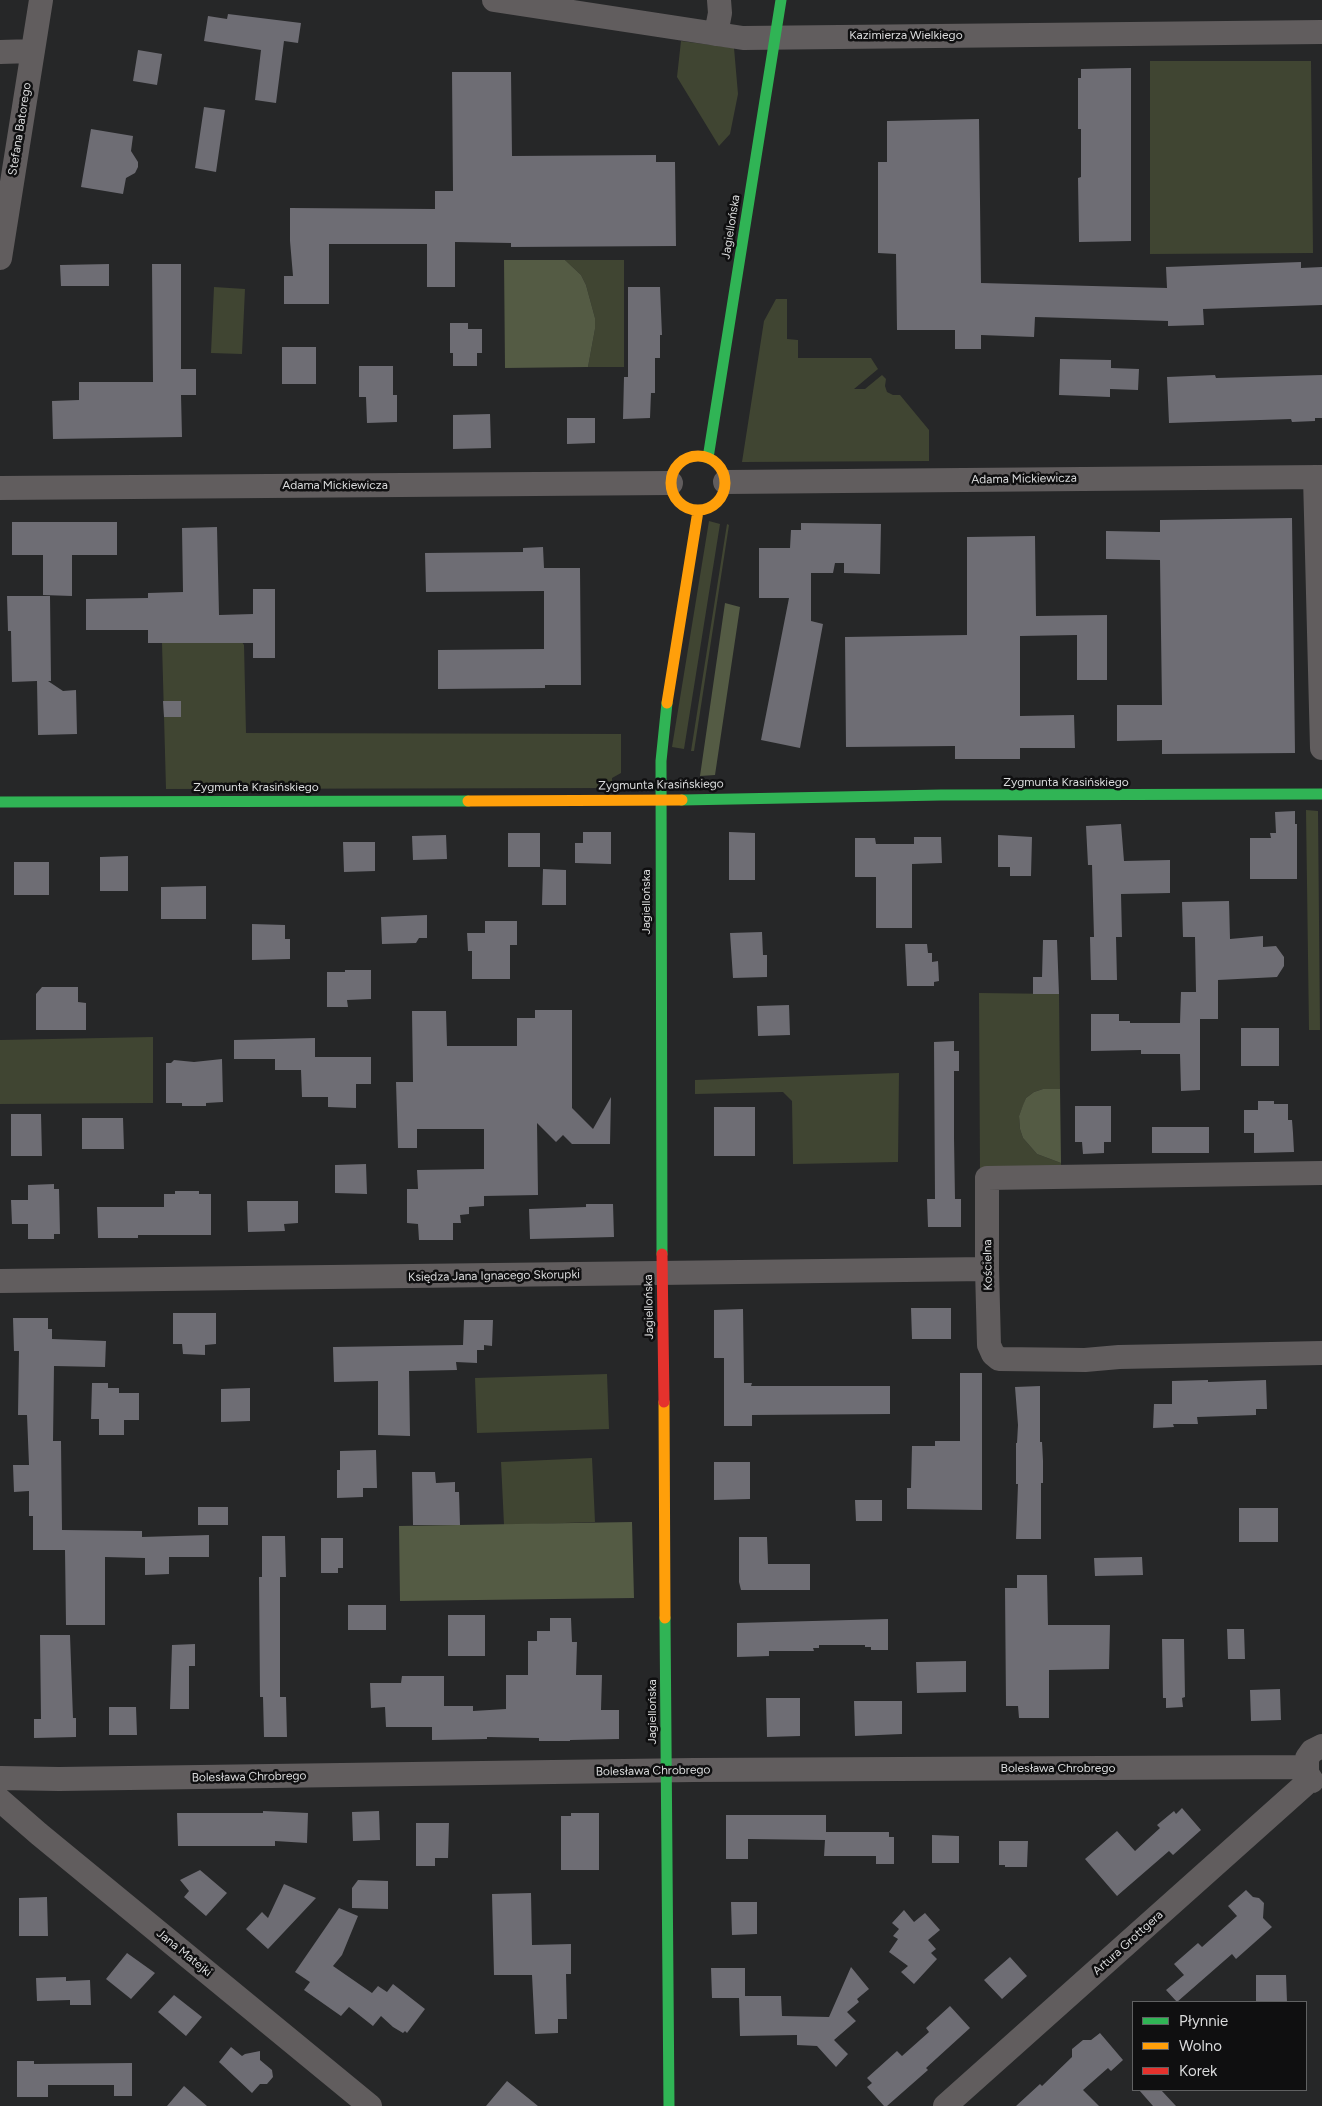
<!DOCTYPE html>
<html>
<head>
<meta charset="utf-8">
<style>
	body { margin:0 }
	#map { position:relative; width:1322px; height:2106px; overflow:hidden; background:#262728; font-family:Figtree,sans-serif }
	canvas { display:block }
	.legend { position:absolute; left:1132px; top:2001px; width:175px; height:90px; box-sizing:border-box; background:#0f0f10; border:1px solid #606162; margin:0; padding:6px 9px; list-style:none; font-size:15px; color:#dadbdc }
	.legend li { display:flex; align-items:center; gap:10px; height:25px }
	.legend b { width:25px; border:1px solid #606162 }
</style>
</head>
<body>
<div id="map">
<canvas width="1322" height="2106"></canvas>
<ul class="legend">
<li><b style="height:6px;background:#30b455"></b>Płynnie</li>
<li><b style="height:6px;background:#ff9f0a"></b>Wolno</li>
<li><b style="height:6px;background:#e5322d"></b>Korek</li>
</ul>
</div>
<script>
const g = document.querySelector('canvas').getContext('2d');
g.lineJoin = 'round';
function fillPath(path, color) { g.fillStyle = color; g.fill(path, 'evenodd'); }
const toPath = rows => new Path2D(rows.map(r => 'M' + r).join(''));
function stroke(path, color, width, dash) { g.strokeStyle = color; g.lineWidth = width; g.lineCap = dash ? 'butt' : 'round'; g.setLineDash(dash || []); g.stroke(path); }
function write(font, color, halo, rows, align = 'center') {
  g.font = font + ' Figtree,sans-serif'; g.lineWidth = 5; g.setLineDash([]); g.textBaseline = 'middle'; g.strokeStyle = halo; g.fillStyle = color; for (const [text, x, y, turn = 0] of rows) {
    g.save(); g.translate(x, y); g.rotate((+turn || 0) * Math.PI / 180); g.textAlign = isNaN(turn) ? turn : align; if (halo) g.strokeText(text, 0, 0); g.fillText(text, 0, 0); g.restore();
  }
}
fillPath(toPath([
	[681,41,734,48,738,94,730,134,719,146,677,77],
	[1150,61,1311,61,1313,253,1150,254],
	[565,260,624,260,624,367,588,367,595,329,595,318,586,285,581,275],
	[214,287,245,289,242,354,211,353],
	[776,299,787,299,787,339,798,340,798,358,871,358,878,369,854,389,865,389,882,375,886,379,885,386,887,392,893,395,900,395,929,430,929,461,742,462,764,321],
	[709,521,720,524,684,749,672,747],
	[727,524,729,525,694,751,691,751],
	[242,642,244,645,246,733,621,734,621,773,612,778,612,788,166,789,162,643],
	[1306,810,1318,811,1320,1030,1309,1030],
	[979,993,1059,994,1060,1089,1043,1089,1034,1092,1026,1098,1019,1116,1020,1129,1023,1138,1037,1154,1061,1163,1061,1172,980,1174],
	[153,1037,153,1103,0,1104,0,1040],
	[899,1073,898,1162,793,1164,792,1101,783,1092,695,1094,695,1080],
	[607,1374,609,1429,477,1433,475,1378],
	[592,1458,595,1522,504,1525,501,1462]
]), '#404532');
fillPath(toPath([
	[504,260,565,260,581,275,586,285,595,318,595,329,588,367,505,368],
	[725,603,740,607,715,775,700,776],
	[1043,1089,1060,1089,1061,1163,1037,1154,1023,1138,1020,1129,1019,1116,1023,1105,1026,1098,1034,1092],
	[632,1522,634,1598,400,1601,399,1526]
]), '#545b44');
fillPath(toPath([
	[228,14,301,23,298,43,284,41,276,103,255,100,261,50,204,41,208,16,227,19],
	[138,50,162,54,157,85,133,81],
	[1131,68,1131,241,1079,242,1078,178,1081,177,1081,129,1078,129,1078,78,1081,78,1081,69],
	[452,72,511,72,512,156,656,155,656,162,675,162,676,246,511,247,511,243,455,242,455,287,427,287,427,244,329,244,329,304,284,304,284,276,293,276,290,241,290,208,435,209,435,191,453,191],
	[204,107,225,110,216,172,195,168],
	[979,119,981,283,1167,288,1166,267,1301,262,1301,268,1322,267,1322,305,1203,309,1204,325,1168,326,1168,321,1035,317,1034,337,981,335,981,349,955,349,955,330,897,330,896,254,878,253,878,162,887,162,887,121],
	[91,129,133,136,131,151,138,162,138,167,135,173,126,178,123,194,81,187],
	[109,264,109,286,61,286,60,265],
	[152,264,181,264,181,369,196,369,196,395,181,395,182,437,53,439,52,401,79,400,79,382,153,382],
	[628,287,660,287,662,335,660,335,660,358,655,358,655,393,651,393,650,418,623,419,624,377,628,377],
	[450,323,468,323,468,329,482,329,482,353,477,353,477,366,453,366,453,353,450,353],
	[282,347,316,347,316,384,282,384],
	[1060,359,1111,360,1111,368,1139,369,1138,390,1110,389,1110,397,1059,395],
	[359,366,393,366,393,395,397,395,397,422,367,423,366,397,359,397],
	[1215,375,1216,378,1322,375,1322,418,1315,418,1315,421,1292,422,1291,419,1169,423,1167,377],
	[490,414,491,448,453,449,453,415],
	[567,418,595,418,595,443,567,444],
	[1292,518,1295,753,1162,754,1162,740,1117,741,1117,705,1162,705,1160,560,1106,559,1106,531,1160,532,1160,520],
	[12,522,117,522,117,555,72,555,72,596,43,595,43,555,12,555],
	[801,523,881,524,880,574,844,573,844,563,835,563,833,573,811,573,811,621,823,624,800,748,761,740,789,598,759,598,759,548,790,548,791,530,801,530],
	[217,527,219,615,253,614,253,589,275,589,275,658,253,658,253,643,148,643,148,630,86,630,86,599,148,598,148,593,183,592,182,528],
	[1035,536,1036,616,1107,615,1107,680,1077,680,1077,635,1020,636,1020,716,1074,715,1075,748,1020,748,1020,759,955,759,955,746,846,747,845,637,967,635,967,537],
	[543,547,544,568,580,568,581,685,545,685,545,688,438,689,438,650,544,649,544,591,426,592,425,553,523,552,523,548],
	[7,596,50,596,51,681,48,681,63,691,76,690,77,734,38,735,37,681,12,682,11,631,8,631],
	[163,701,181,701,181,717,164,717],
	[1295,811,1295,824,1297,824,1297,879,1250,879,1250,838,1271,838,1270,833,1276,833,1275,812],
	[1121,824,1124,861,1170,860,1170,893,1121,894,1122,937,1116,937,1117,980,1091,980,1090,937,1094,937,1092,865,1088,865,1086,826],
	[583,832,611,832,611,864,575,863,575,843,583,843],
	[729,832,755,833,755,880,729,880],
	[508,833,540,833,540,867,508,867],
	[446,835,447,859,413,860,412,836],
	[998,835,1032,837,1031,876,1010,876,1010,867,998,867],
	[914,837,941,837,942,863,912,864,912,928,876,928,876,877,855,877,855,838,875,838,876,844,914,844],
	[343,842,375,842,375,871,344,872],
	[128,856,128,891,100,891,100,857],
	[14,862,49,862,49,895,14,895],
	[543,869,566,870,566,905,542,905],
	[206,886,206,919,161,919,161,887],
	[1229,901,1230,939,1263,936,1263,947,1276,946,1284,957,1284,966,1277,977,1218,980,1218,1019,1200,1019,1200,1090,1181,1091,1180,1054,1141,1054,1141,1050,1091,1051,1091,1014,1119,1014,1119,1021,1130,1021,1130,1023,1180,1023,1181,992,1196,992,1195,937,1183,937,1182,902],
	[427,915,427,938,419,938,416,943,382,944,381,917],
	[485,921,517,921,517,945,510,945,510,979,472,979,472,951,468,951,467,933,485,933],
	[252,924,285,925,285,939,290,939,290,959,252,960],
	[762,932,763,955,767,955,767,977,733,978,730,933],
	[1043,940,1057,940,1059,994,1033,994,1033,977,1042,977],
	[905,944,927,944,928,953,932,953,932,962,938,961,939,981,934,982,934,986,907,986],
	[345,970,371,970,371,999,347,1000,348,1007,327,1007,327,972,345,972],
	[42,987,78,987,78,1002,86,1003,86,1030,36,1030,36,994],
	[789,1005,790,1035,758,1036,757,1006],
	[535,1010,572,1010,572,1108,593,1129,611,1097,610,1144,572,1144,563,1135,556,1142,537,1123,538,1195,484,1196,484,1206,469,1207,469,1214,460,1215,461,1223,453,1223,453,1240,419,1240,418,1224,407,1223,407,1189,418,1189,417,1170,484,1169,484,1129,417,1129,417,1148,398,1148,396,1082,413,1082,412,1011,446,1011,447,1046,517,1046,517,1018,535,1018],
	[1241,1028,1279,1028,1279,1066,1241,1066],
	[315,1038,315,1057,371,1057,371,1084,356,1084,356,1108,328,1107,328,1097,302,1097,301,1070,275,1070,275,1059,234,1059,234,1040],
	[954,1041,954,1051,959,1051,959,1071,954,1071,954,1138,955,1199,961,1199,961,1227,928,1227,927,1199,935,1199,934,1042],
	[222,1059,223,1102,206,1103,206,1106,182,1106,182,1103,166,1103,166,1063,171,1063,174,1060,194,1062],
	[1258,1101,1274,1101,1274,1104,1288,1104,1288,1120,1292,1120,1293,1133,1294,1152,1254,1153,1254,1133,1244,1133,1244,1110,1258,1110],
	[1075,1106,1111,1106,1111,1142,1104,1142,1104,1153,1083,1154,1082,1142,1075,1142],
	[714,1107,755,1107,755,1156,714,1156],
	[11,1114,41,1114,42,1156,11,1156],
	[82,1118,123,1118,124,1149,82,1149],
	[1152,1127,1209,1127,1209,1153,1152,1153],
	[366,1164,367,1194,335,1193,335,1165],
	[54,1184,54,1189,59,1189,60,1234,54,1234,54,1239,28,1239,28,1224,12,1224,11,1200,28,1200,28,1185],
	[175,1191,199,1191,199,1194,211,1194,211,1235,138,1235,138,1238,98,1238,97,1207,164,1207,164,1194,175,1194],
	[247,1201,298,1201,298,1223,284,1224,285,1231,248,1232],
	[586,1204,613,1204,614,1237,530,1239,529,1209,586,1207],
	[911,1308,951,1308,951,1339,912,1339],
	[743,1309,744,1383,752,1383,751,1386,890,1386,890,1414,752,1415,752,1426,724,1426,724,1358,714,1358,714,1310],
	[173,1313,216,1313,216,1344,205,1345,205,1355,183,1354,182,1344,173,1344],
	[13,1318,48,1318,48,1329,52,1329,52,1339,106,1341,105,1367,54,1366,53,1441,61,1441,62,1530,142,1531,142,1537,209,1535,209,1557,169,1557,169,1574,145,1575,145,1558,105,1557,105,1625,66,1625,65,1550,33,1550,33,1516,29,1516,29,1491,14,1492,13,1465,29,1465,27,1415,18,1415,19,1351,14,1351],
	[464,1320,493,1320,492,1346,484,1345,484,1350,477,1350,477,1363,456,1362,457,1370,409,1371,410,1436,378,1435,378,1381,334,1382,333,1347,463,1345],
	[960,1373,982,1373,982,1510,907,1509,907,1488,911,1488,912,1446,935,1446,935,1441,960,1441],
	[1208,1380,1208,1382,1266,1380,1267,1409,1256,1409,1256,1415,1197,1417,1198,1424,1173,1424,1174,1427,1153,1428,1154,1404,1172,1404,1172,1381],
	[92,1383,108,1383,108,1388,119,1388,119,1393,139,1393,139,1420,124,1420,124,1435,99,1435,99,1419,91,1419],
	[1040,1386,1040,1442,1042,1442,1043,1461,1043,1483,1041,1483,1041,1539,1016,1539,1018,1484,1016,1484,1016,1443,1017,1443,1018,1425,1015,1387],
	[250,1388,250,1421,221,1422,221,1389],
	[376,1450,377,1488,363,1488,363,1497,337,1498,337,1470,340,1470,340,1451],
	[714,1462,750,1462,750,1499,714,1500],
	[412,1472,435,1472,436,1483,455,1482,455,1492,459,1492,460,1525,413,1525],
	[855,1500,882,1500,882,1521,856,1521],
	[198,1507,228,1507,228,1525,198,1525],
	[1239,1508,1278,1508,1278,1542,1239,1542],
	[262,1536,285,1536,286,1577,280,1577,280,1697,286,1697,287,1737,264,1737,263,1697,260,1697,259,1577,262,1577],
	[739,1537,767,1537,768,1564,810,1564,810,1590,741,1590,739,1582],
	[321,1538,343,1538,343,1568,338,1568,338,1573,321,1573],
	[1142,1557,1143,1575,1095,1576,1094,1558],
	[1017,1575,1047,1575,1048,1625,1110,1625,1109,1669,1049,1670,1049,1718,1019,1718,1018,1706,1006,1706,1005,1588,1017,1588],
	[348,1605,386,1605,386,1630,348,1630],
	[448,1615,485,1615,485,1656,448,1656],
	[550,1618,571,1618,572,1642,577,1642,576,1675,602,1675,601,1710,619,1710,619,1739,570,1740,570,1741,539,1741,539,1738,487,1737,487,1739,432,1740,432,1727,386,1727,385,1707,371,1708,370,1683,401,1683,402,1676,444,1676,444,1706,473,1706,473,1711,506,1709,506,1675,528,1675,528,1641,537,1641,537,1631,550,1631],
	[888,1619,888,1650,871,1650,871,1647,865,1647,865,1645,819,1645,819,1648,813,1648,814,1651,769,1651,769,1656,737,1657,737,1623],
	[1227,1629,1244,1629,1245,1659,1228,1659],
	[40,1635,70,1635,73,1718,76,1718,76,1737,34,1738,34,1719,41,1719],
	[1162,1639,1184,1639,1185,1697,1182,1698,1183,1707,1166,1708,1166,1698,1163,1698],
	[195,1644,195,1666,189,1666,189,1709,170,1709,172,1645],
	[966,1661,966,1692,917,1693,916,1662],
	[1280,1689,1281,1720,1251,1721,1250,1690],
	[766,1698,800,1698,800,1736,767,1737],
	[854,1701,902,1701,902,1734,855,1736],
	[109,1707,136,1707,137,1735,109,1735],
	[1182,1808,1201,1830,1173,1855,1169,1851,1117,1896,1085,1859,1117,1831,1135,1851,1160,1828,1157,1825,1174,1811,1176,1814],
	[263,1811,308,1813,307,1843,275,1841,275,1846,178,1846,177,1813,263,1813],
	[379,1811,380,1840,353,1841,352,1812],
	[571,1813,599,1813,599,1870,561,1870,561,1816,571,1816],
	[726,1815,826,1815,826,1832,889,1832,889,1837,894,1837,894,1864,876,1864,876,1856,824,1856,825,1840,748,1839,748,1859,726,1859],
	[416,1823,449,1823,448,1858,435,1858,435,1866,416,1866],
	[932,1835,959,1836,959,1863,932,1863],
	[999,1841,1028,1841,1027,1867,1005,1867,1005,1865,999,1865],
	[200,1870,227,1893,206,1916,184,1897,189,1891,180,1880],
	[358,1880,388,1881,388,1909,352,1908,352,1888],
	[284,1884,316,1898,268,1949,246,1929,262,1912,268,1918],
	[1246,1890,1253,1897,1259,1898,1264,1903,1263,1918,1272,1927,1236,1959,1232,1954,1177,2002,1166,1990,1184,1975,1174,1964,1198,1943,1202,1947,1237,1916,1228,1906],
	[531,1893,532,1945,571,1944,571,1974,566,1974,567,2019,558,2019,558,2033,535,2034,532,1975,494,1975,492,1894],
	[47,1897,48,1936,19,1936,19,1898],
	[731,1902,757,1902,757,1934,732,1935],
	[339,1908,358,1916,342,1955,333,1966,372,1993,378,1986,387,1992,393,1984,425,2009,407,2033,405,2031,403,2033,393,2027,381,2016,373,2026,349,2007,341,2016,304,1990,310,1982,295,1972],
	[904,1910,914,1922,925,1913,940,1930,928,1940,936,1949,931,1953,937,1959,914,1984,901,1972,908,1966,889,1952,898,1939,893,1936,899,1929,892,1923],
	[127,1953,155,1973,131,1999,106,1979],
	[1010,1957,1027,1976,1002,1999,984,1980],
	[851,1967,869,1989,857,1999,859,2002,847,2012,856,2021,834,2040,848,2054,836,2067,817,2046,797,2045,797,2035,740,2036,739,1998,712,1998,711,1968,745,1968,745,1996,781,1996,782,2016,829,2017],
	[1256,1975,1286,1975,1287,2002,1256,2002],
	[66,1977,66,1981,90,1980,91,2005,70,2005,70,2000,37,2001,36,1978],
	[174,1995,202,2017,186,2036,158,2012],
	[950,2006,970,2028,926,2068,928,2070,887,2106,884,2106,867,2087,872,2083,867,2078,897,2051,902,2056,929,2032,926,2028],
	[1100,2033,1123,2060,1111,2071,1108,2068,1083,2090,1099,2106,1016,2106,1040,2084,1042,2086,1072,2057,1072,2049,1083,2040,1091,2040],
	[231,2047,242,2056,245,2054,260,2051,260,2060,272,2070,273,2077,267,2084,260,2084,252,2093,219,2062],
	[17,2061,34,2061,34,2064,132,2063,132,2096,114,2096,114,2085,48,2085,48,2097,17,2097],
	[507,2081,538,2106,486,2106],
	[184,2086,207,2106,167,2106],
	[1139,2090,1161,2090,1176,2106,1153,2106]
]), '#6e6d74');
stroke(toPath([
	[494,0,743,38,1322,32],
	[716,34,720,13,719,0],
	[0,52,33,51],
	[0,258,41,0],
	[1315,477,1322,748],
	[725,482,1322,477],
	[0,488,671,483],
	[1322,1173,987,1178,987,1269,989,1345,993,1354,999,1359,1085,1360,1119,1357,1322,1353],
	[0,1281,987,1269],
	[1,1778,59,1779,694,1770,1306,1767],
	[1312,1781,1307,1773,1307,1758,1312,1751,1322,1746],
	[0,1800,39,1834,370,2106],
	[945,2106,1310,1780]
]), '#615d5e', 24);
stroke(toPath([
	[708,458,781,0],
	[682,800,941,795,1322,794],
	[0,802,468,801],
	[662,1254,661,761,667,703],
	[665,1618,669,2106]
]), '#30b455', 11);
stroke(toPath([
	'671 483a27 27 0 1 1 54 0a27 27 0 1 1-54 0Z',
	[667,703,698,511],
	[468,801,682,800],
	[664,1402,665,1618]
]), '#ff9f0a', 11);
stroke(toPath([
	[662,1254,664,1402]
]), '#e5322d', 11);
write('12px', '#dadbdc', '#0f0f10', [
	["Kazimierza Wielkiego",906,35],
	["Stefana Batorego",20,129,-81],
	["Jagiellońska",731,227,-81],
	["Adama Mickiewicza",1024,479,-1],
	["Adama Mickiewicza",335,485],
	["Zygmunta Krasińskiego",1066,782],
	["Zygmunta Krasińskiego",661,785,-1],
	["Zygmunta Krasińskiego",256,787],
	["Jagiellońska",646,902,-90],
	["Kościelna",988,1265,-91],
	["Księdza Jana Ignacego Skorupki",494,1276,-1],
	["Jagiellońska",649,1307,-91],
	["Jagiellońska",652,1712,-90],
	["Bolesława Chrobrego",1058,1768],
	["Bolesława Chrobrego",653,1771,-1],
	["Bolesława Chrobrego",249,1777,-1],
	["Artura Grottgera",1128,1943,-42],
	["Jana Matejki",184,1953,39]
]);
</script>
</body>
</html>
